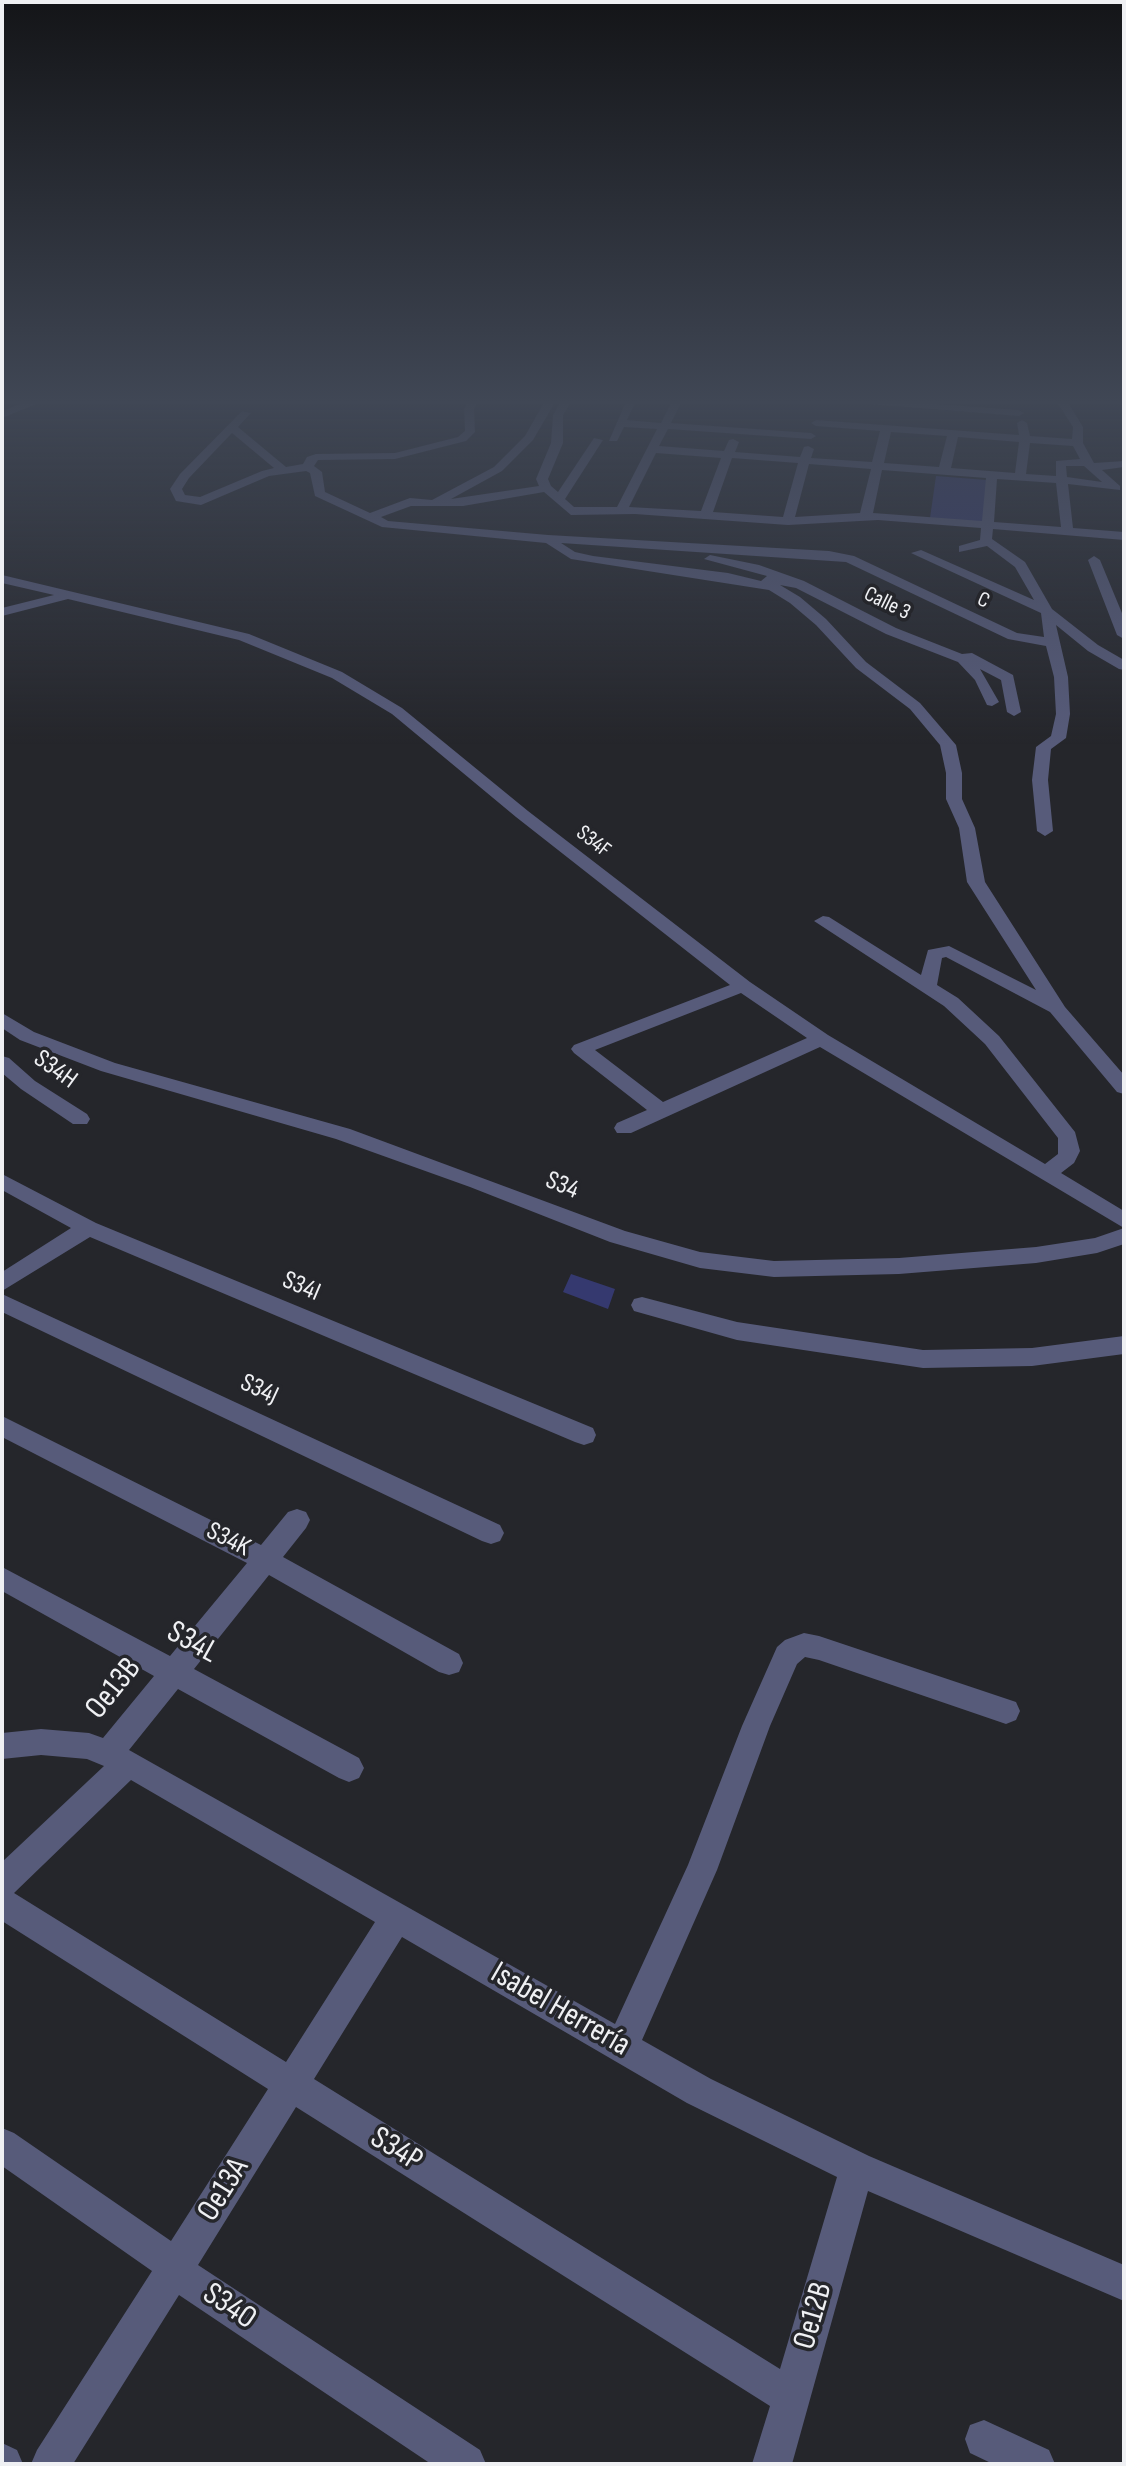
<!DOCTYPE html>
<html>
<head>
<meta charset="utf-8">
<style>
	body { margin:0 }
	#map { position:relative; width:1126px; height:2466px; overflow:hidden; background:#25262b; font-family:"Sofia Sans Condensed",sans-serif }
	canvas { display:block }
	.frame { position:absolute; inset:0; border:4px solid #eff0f3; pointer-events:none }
</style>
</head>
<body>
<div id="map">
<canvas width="1126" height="2466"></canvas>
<div class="frame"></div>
</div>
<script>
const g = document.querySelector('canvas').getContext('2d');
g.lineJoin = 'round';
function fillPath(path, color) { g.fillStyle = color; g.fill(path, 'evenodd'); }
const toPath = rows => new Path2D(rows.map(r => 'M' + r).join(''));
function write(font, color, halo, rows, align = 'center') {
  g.font = font + ' "Sofia Sans Condensed",sans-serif'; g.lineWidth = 7; g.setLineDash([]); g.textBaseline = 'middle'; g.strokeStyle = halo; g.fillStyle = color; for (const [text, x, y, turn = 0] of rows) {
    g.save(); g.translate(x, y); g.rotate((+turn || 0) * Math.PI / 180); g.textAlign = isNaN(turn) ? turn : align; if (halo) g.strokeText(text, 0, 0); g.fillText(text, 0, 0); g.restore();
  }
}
fillPath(toPath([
	[936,476,987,480,985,522,930,518],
	[571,1274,615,1289,608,1309,563,1292]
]), '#35396f');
fillPath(toPath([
	[33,399,49,399,2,418,2,411,33,399],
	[469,399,479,399,474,409,475,432,466,441,395,459,318,460,314,466,322,472,325,492,370,513,410,498,432,500,494,467,525,436,546,399,557,399,533,440,502,471,451,499,539,486,536,479,551,443,553,415,562,399,573,399,563,415,563,443,548,479,551,486,558,492,594,438,603,440,565,499,574,507,617,507,657,429,624,427,617,441,609,441,627,399,637,399,627,420,661,423,673,399,683,399,671,423,811,433,816,436,811,439,668,429,659,446,724,451,729,440,733,439,739,442,735,452,800,457,804,447,808,446,814,449,811,458,872,462,880,431,816,426,811,423,816,420,1019,435,1017,423,1022,420,1027,423,1030,436,1072,439,1073,427,1055,399,1066,399,1083,427,1083,443,1094,463,1124,461,1124,467,1102,470,1120,486,1120,490,1068,484,1073,528,1124,532,1124,540,993,529,992,539,1025,562,1052,609,1098,645,1124,660,1124,670,1119,669,1088,651,1056,625,1068,677,1070,714,1066,738,1051,749,1048,780,1053,831,1045,836,1037,831,1032,780,1036,747,1051,736,1056,714,1054,677,1046,646,1008,639,846,562,561,543,575,552,593,556,728,573,761,581,767,576,704,559,710,555,759,565,804,581,896,628,962,654,972,653,1013,675,1021,712,1014,716,1007,712,1001,680,980,669,999,702,992,706,987,705,975,680,958,662,886,634,796,588,780,585,800,597,826,619,866,662,920,703,956,745,962,773,962,799,975,828,985,882,1065,1007,1124,1075,1124,1094,1117,1092,1050,1012,946,957,942,958,937,985,958,998,999,1036,1075,1132,1080,1151,1074,1163,1061,1173,1124,1211,1124,1244,1097,1253,1036,1263,899,1274,774,1277,700,1268,610,1242,470,1187,336,1139,101,1071,20,1040,2,1028,2,1013,34,1032,115,1063,350,1129,625,1231,700,1252,774,1261,899,1258,1036,1247,1095,1238,1124,1228,820,1047,631,1133,617,1133,614,1128,617,1123,647,1110,574,1053,571,1049,574,1045,730,985,516,817,392,714,332,678,239,640,68,599,2,616,2,608,54,595,2,583,2,575,249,634,342,672,402,708,528,811,750,982,828,1035,1045,1164,1058,1154,1058,1138,985,1044,944,1006,814,921,823,916,829,917,921,975,928,950,949,946,1036,990,967,882,959,828,946,799,946,773,940,745,910,709,856,668,816,625,790,603,769,590,571,559,546,543,382,527,315,496,310,473,306,471,269,476,201,505,176,501,170,489,180,474,242,411,251,413,238,427,286,467,303,464,307,457,316,454,395,453,458,437,465,431,464,409,469,399],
	[891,432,947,436,939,467,884,463,891,432],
	[232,433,274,468,262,471,200,497,185,495,182,489,189,478,232,433],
	[958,437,1019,442,1015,473,951,468,958,437],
	[1030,443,1073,446,1080,459,1056,461,1056,476,1026,474,1030,443],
	[656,453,721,458,701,511,629,507,656,453],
	[732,458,798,463,783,517,713,512,732,458],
	[809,464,871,469,860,513,795,517,809,464],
	[1066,466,1084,466,1102,482,1067,477,1066,466],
	[882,470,986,478,982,521,873,513,882,470],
	[997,479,1056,483,1061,527,994,522,997,479],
	[544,492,571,515,635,514,788,525,878,520,981,528,980,540,959,546,959,552,987,546,1015,567,1034,600,921,550,911,553,1041,613,1044,637,1017,633,854,556,829,551,548,535,388,521,381,517,411,506,463,506,544,492],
	[741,993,807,1038,663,1102,595,1050,741,993],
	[806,399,865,399,1019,410,1024,413,1019,416,806,399],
	[1115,399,1124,399,1124,406,1120,405,1115,399],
	[1094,556,1100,560,1124,618,1124,639,1117,635,1088,560,1094,556],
	[2,1056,9,1058,35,1081,87,1114,90,1119,87,1124,73,1124,21,1089,2,1073,2,1056],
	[2,1174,96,1223,593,1428,596,1435,593,1442,584,1445,575,1442,90,1237,2,1291,2,1272,71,1228,2,1190,2,1174],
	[2,1294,500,1525,504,1533,500,1541,491,1544,482,1541,2,1312,2,1294],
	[642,1297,737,1322,923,1350,1032,1348,1124,1336,1124,1354,1032,1366,923,1368,737,1340,634,1311,631,1305,634,1299,642,1297],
	[2,1416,261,1545,288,1512,297,1509,306,1512,310,1520,306,1528,283,1557,459,1654,463,1663,459,1672,449,1675,439,1672,269,1575,194,1669,359,1758,364,1768,359,1778,349,1782,339,1778,178,1689,129,1750,615,2024,688,1865,742,1726,777,1647,785,1640,804,1633,819,1636,1016,1702,1020,1711,1016,1720,1006,1724,819,1660,805,1657,797,1664,770,1726,717,1870,642,2040,711,2079,869,2156,1124,2265,1124,2301,868,2191,792,2464,752,2464,770,2406,296,2107,198,2265,480,2450,486,2464,431,2464,179,2295,73,2464,31,2464,37,2450,152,2271,2,2166,2,2128,14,2133,171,2241,268,2089,2,1921,2,1862,104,1766,87,1759,41,1755,2,1759,2,1733,41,1729,89,1733,103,1738,154,1676,2,1591,2,1567,170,1656,247,1563,2,1437,2,1416],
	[131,1780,375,1922,286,2062,14,1893,131,1780],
	[402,1937,687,2103,837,2177,780,2369,314,2079,402,1937],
	[984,2420,1049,2450,1055,2464,993,2464,970,2453,965,2439,970,2425,984,2420],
	[2,2443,17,2450,23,2464,2,2464,2,2443]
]), '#575b7a');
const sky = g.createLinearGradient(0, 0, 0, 745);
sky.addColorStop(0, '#141518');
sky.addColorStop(0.54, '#404755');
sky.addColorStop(1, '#40475500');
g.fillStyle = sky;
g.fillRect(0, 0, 1126, 745);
write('22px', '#eff0f3', '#25262b', [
	["C",983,601,24],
	["Calle 3",887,604,26],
	["S34F",593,842,38]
]);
write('26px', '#eff0f3', '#25262b', [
	["S34H",55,1070,36],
	["S34",562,1186,22],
	["S34I",301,1287,23],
	["S34J",259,1390,25],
	["S34K",228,1540,27]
]);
write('32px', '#eff0f3', '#25262b', [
	["S34L",192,1643,29],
	["Oe13B",114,1689,-51],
	["Isabel Herrería",560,2010,30],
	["S34P",396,2150,32],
	["Oe13A",224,2190,-58],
	["S34O",229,2307,34],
	["Oe12B",814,2316,-74]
]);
</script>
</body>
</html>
